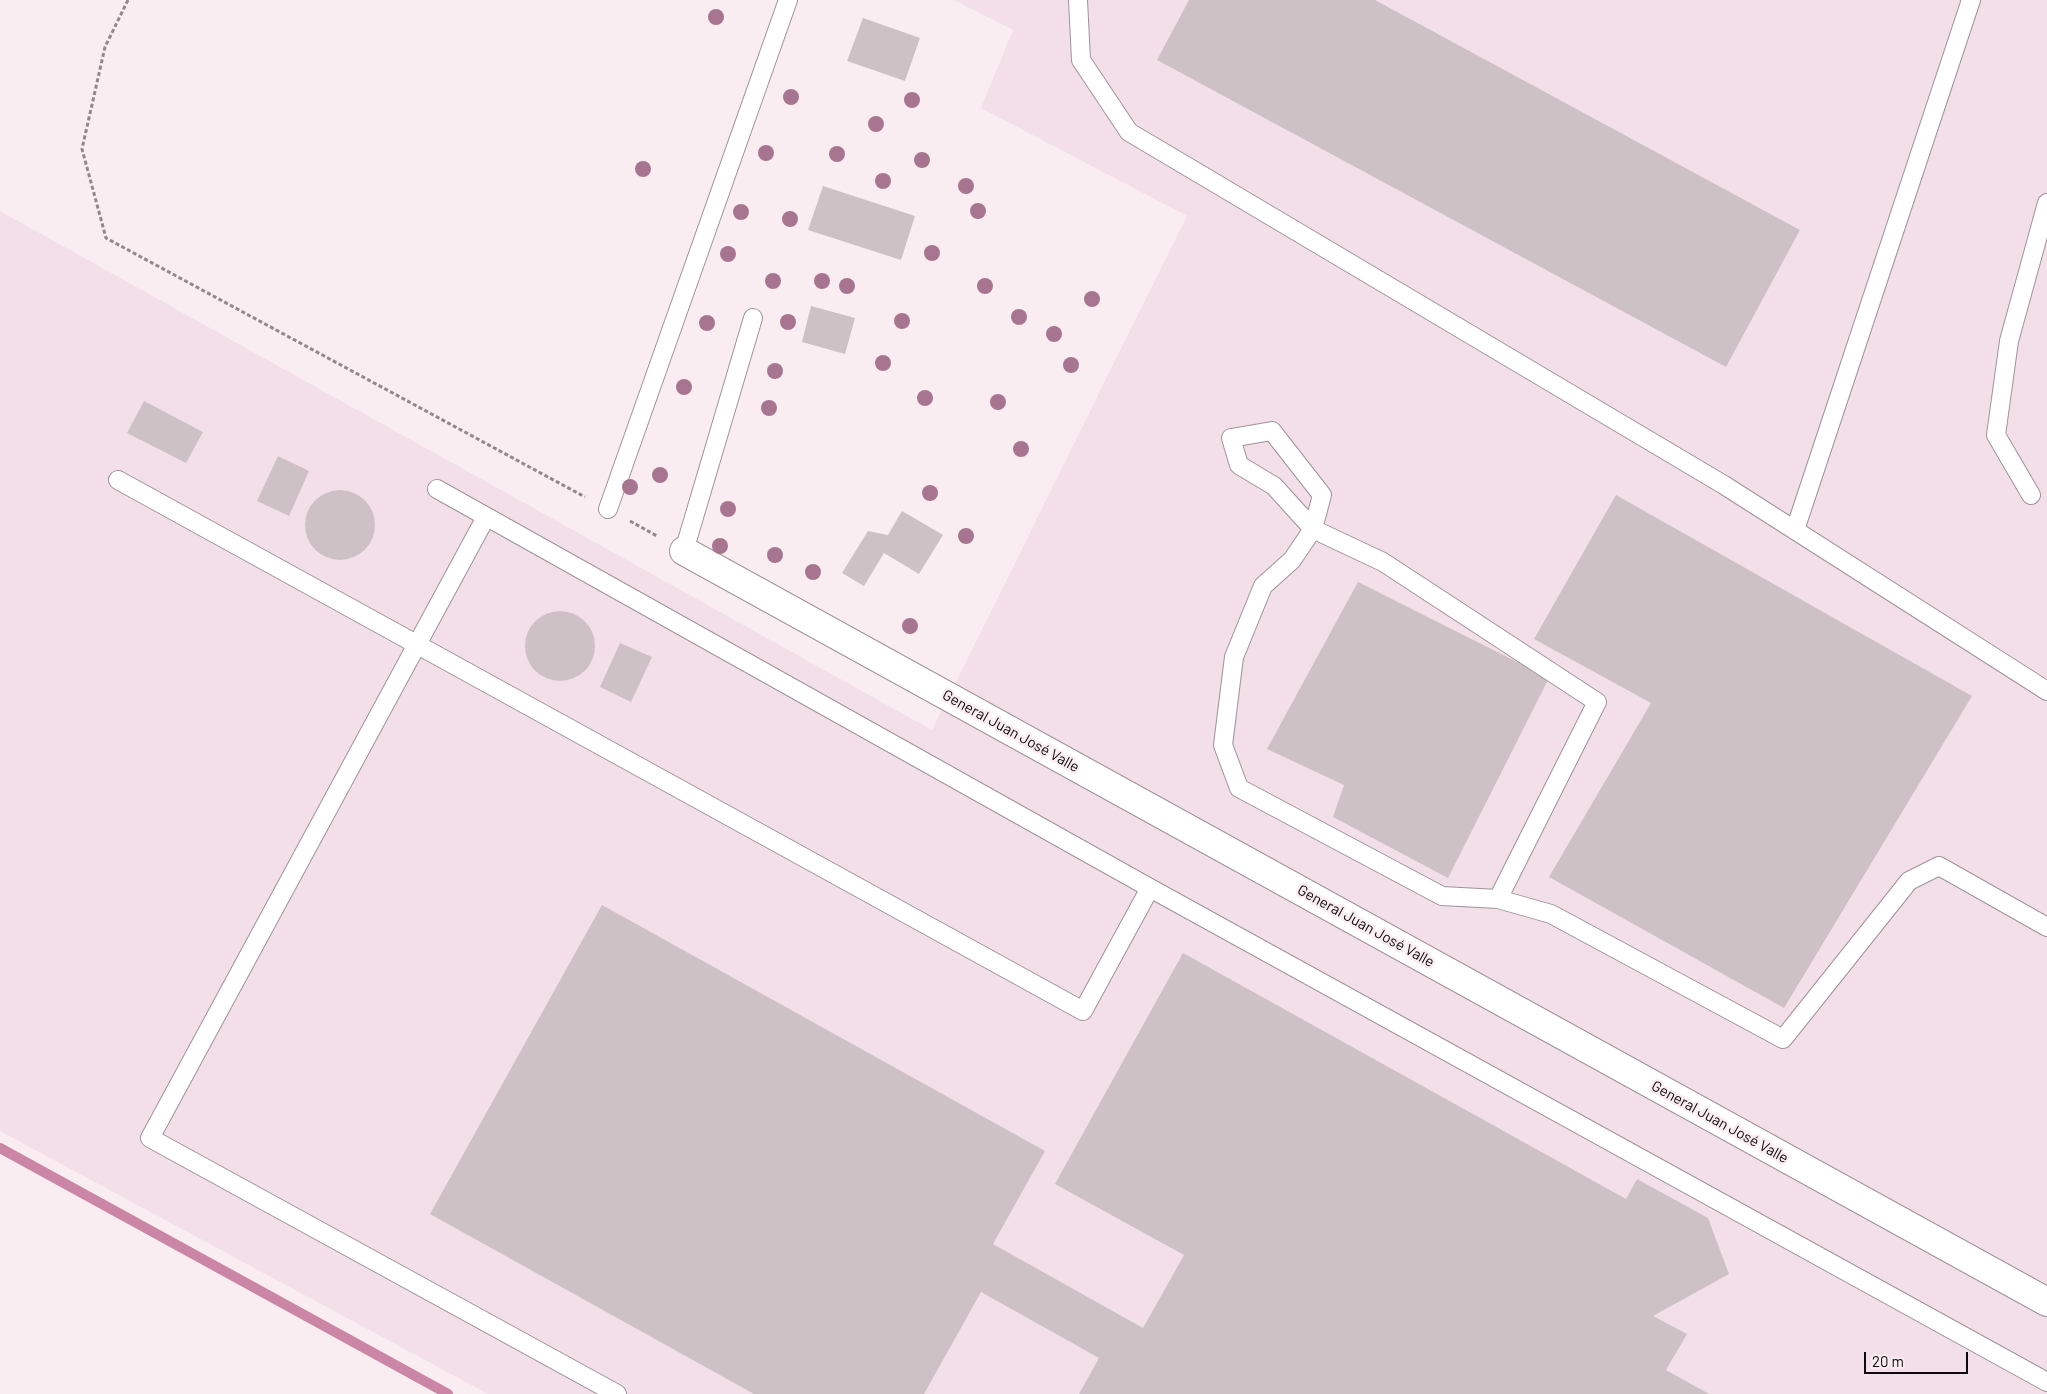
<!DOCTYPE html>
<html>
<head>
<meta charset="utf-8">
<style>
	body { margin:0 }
	#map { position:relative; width:2047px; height:1394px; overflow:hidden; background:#faedf2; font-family:Barlow,sans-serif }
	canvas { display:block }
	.scale { position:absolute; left:1864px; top:1352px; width:104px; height:22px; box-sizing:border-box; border:2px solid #0e0a0c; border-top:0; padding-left:6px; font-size:15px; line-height:18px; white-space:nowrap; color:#0e0a0c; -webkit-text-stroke:4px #faedf2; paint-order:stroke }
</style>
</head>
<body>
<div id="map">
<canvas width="2047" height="1394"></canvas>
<div class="scale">20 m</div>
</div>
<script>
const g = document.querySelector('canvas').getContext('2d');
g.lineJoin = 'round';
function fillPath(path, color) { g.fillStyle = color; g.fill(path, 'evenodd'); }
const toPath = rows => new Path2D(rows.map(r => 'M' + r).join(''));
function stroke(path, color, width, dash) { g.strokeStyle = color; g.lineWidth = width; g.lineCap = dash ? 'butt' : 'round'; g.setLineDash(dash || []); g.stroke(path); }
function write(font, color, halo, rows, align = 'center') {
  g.font = font + ' Barlow,sans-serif'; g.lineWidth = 5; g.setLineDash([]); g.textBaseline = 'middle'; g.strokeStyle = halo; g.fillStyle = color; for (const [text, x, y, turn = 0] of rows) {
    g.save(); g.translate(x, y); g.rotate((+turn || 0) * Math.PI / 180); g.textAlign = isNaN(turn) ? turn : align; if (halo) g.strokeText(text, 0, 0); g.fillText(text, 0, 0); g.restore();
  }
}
fillPath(toPath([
	[954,0,2047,0,2047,1394,488,1394,0,1131,0,211,932,730,1187,216,981,108,1013,30]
]), '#f3dfe7');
stroke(toPath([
	[0,1148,448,1394]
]), '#cb86a5', 10);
fillPath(toPath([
	[1189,0,1375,0,1800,230,1726,367,1157,60],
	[863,18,920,38,905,81,847,61],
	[823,186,915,216,901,260,808,230],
	[811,306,855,318,845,354,802,342],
	[144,401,203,432,186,463,127,433],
	[278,456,309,471,289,516,257,501],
	'305 525a35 35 0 1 1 70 0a35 35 0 1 1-70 0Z',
	[1616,495,1972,696,1784,1008,1549,877,1651,703,1534,639],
	[902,511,943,535,919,574,884,553,864,586,842,573,868,531,888,535],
	[1358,582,1549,678,1448,878,1333,817,1344,785,1267,749],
	'525 646a35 35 0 1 1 70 0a35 35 0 1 1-70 0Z',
	[620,643,652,657,631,702,600,687],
	[602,905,1045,1151,993,1244,1143,1328,1184,1255,1055,1184,1183,953,1626,1199,1637,1179,1708,1218,1729,1274,1653,1316,1687,1334,1666,1370,1709,1394,1079,1394,1099,1358,981,1292,924,1394,754,1394,430,1214]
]), '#cec1c6');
const lane = toPath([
	[1078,0,1081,60,1129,132,1724,485,2047,691],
	[118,480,1083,1011,1150,888],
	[437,489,1150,888,2047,1382],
	[2031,495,1996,435,2009,341,2047,203],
	[608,509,788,0],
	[486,517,150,1138,617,1394],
	[1795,530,1971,0],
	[684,551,753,318],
	[1498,899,1597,702,1383,562,1313,529,1274,486,1239,465,1231,438,1272,431,1322,495,1313,529,1292,560,1263,586,1234,657,1223,745,1239,788,1442,896,1498,899,1551,914,1783,1039,1909,881,1939,866,2047,927]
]);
const street = toPath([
	[684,551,2047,1302]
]);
stroke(lane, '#9f9398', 20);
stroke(street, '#9f9398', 30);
stroke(toPath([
	[128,0,105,47,82,149,106,238,585,497],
	[630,521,657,536]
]), '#91888c', 3, [4, 2.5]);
stroke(lane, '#fff', 18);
stroke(street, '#fff', 28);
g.fillStyle = '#a87590';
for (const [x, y] of [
	[716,17],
	[791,97],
	[912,100],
	[876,124],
	[766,153],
	[837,154],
	[922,160],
	[643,169],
	[883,181],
	[966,186],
	[978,211],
	[741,212],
	[790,219],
	[932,253],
	[728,254],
	[773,281],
	[822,281],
	[847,286],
	[985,286],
	[1092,299],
	[1019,317],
	[902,321],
	[788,322],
	[707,323],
	[1054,334],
	[883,363],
	[1071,365],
	[775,371],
	[684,387],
	[925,398],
	[998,402],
	[769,408],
	[1021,449],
	[660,475],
	[630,487],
	[930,493],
	[728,509],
	[966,536],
	[720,546],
	[775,555],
	[813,572],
	[910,626]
]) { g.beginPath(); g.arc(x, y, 8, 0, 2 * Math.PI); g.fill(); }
write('15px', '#0e0a0c', '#faedf2', [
	["General Juan José Valle",1011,731,29],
	["General Juan José Valle",1366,926,29],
	["General Juan José Valle",1720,1122,29]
]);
</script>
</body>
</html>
